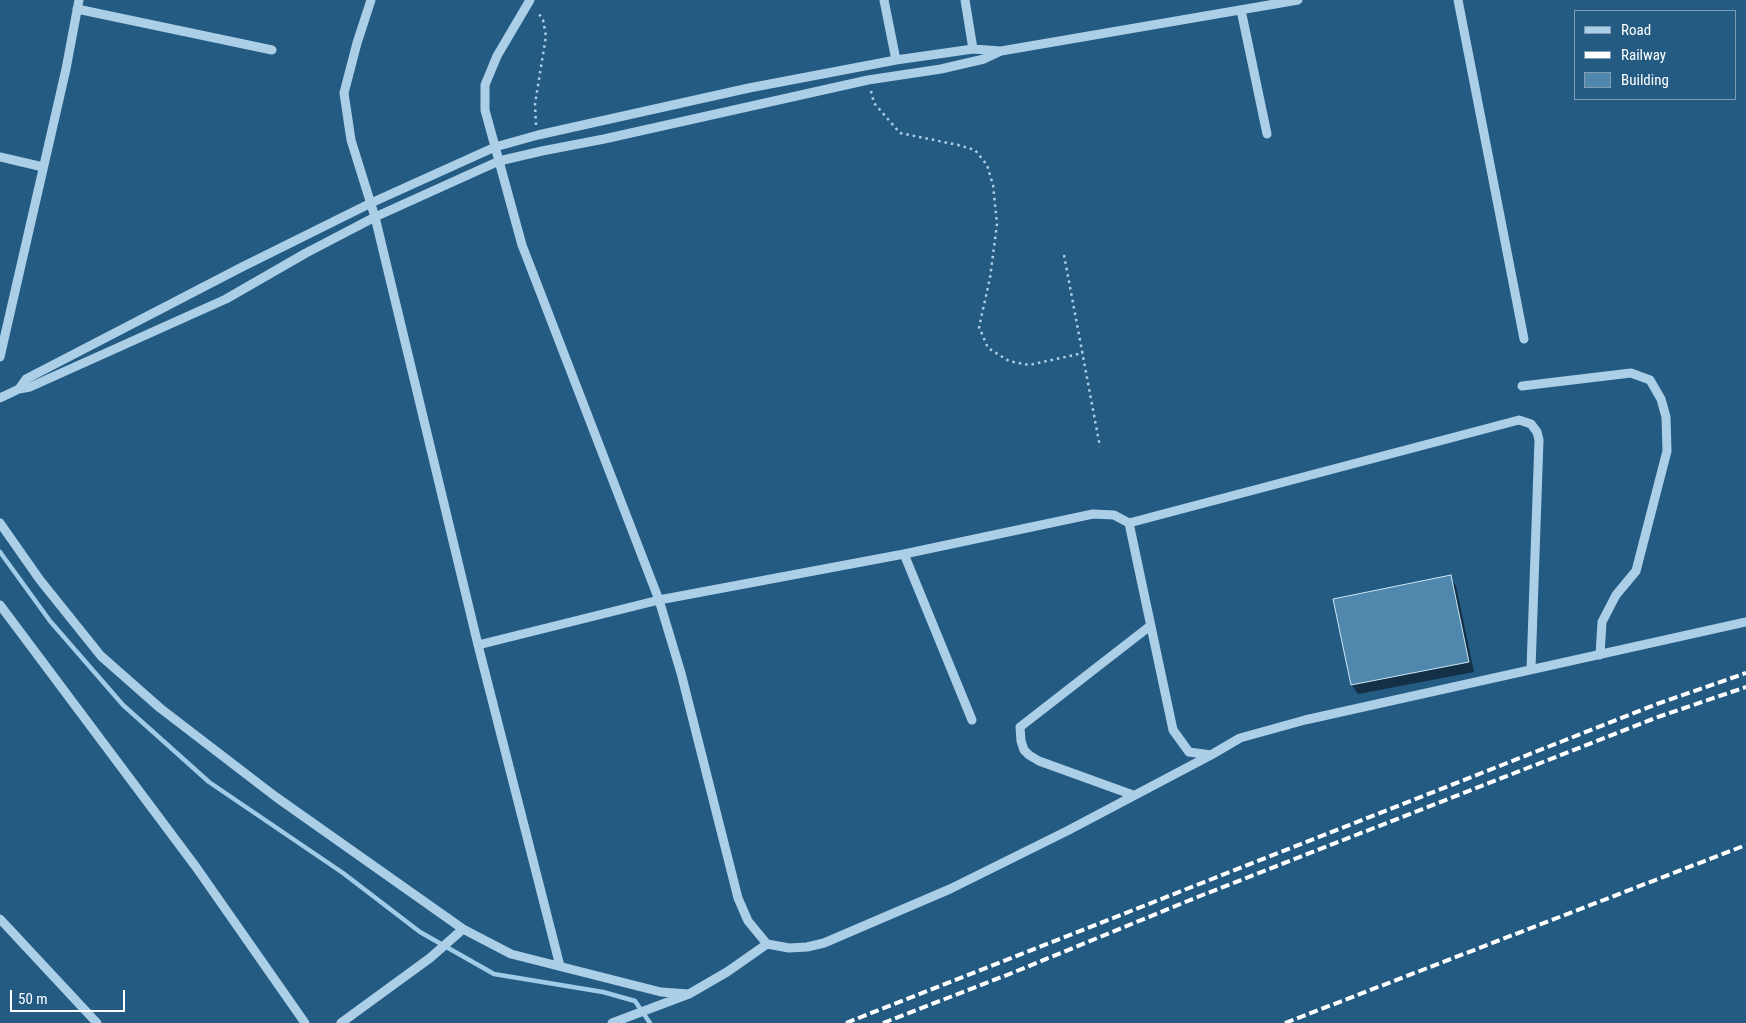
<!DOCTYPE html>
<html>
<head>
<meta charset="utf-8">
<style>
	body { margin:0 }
	#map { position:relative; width:1746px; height:1023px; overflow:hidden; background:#245b83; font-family:"Roboto Condensed",sans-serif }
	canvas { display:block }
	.legend { position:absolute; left:1574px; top:10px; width:162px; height:90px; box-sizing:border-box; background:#245b83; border:1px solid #7c9db5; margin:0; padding:6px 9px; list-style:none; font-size:15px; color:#fff }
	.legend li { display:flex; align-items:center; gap:10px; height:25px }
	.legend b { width:25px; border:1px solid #7c9db5 }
	.scale { position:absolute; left:10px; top:990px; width:115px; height:22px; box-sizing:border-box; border:2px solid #fff; border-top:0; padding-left:6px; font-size:15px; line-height:18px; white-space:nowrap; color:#fff; -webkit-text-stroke:4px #245b83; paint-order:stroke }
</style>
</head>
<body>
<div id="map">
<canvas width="1746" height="1023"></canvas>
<ul class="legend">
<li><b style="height:6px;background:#accfe8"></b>Road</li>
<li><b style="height:6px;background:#fff"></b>Railway</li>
<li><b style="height:14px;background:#5087ad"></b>Building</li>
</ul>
<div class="scale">50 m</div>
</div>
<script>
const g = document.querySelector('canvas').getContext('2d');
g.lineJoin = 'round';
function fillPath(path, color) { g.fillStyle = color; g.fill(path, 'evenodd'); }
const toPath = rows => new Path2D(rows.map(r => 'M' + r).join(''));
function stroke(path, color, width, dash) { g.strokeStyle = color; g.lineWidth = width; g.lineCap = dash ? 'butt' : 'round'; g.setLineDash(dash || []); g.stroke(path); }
fillPath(toPath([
	[1450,577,1456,586,1474,672,1358,694,1352,685]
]), '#0007');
stroke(toPath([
	[0,552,50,621,123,705,209,782,343,873,420,932,494,974,603,992,635,1001,650,1023]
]), '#a0cce8', 4.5);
const building = toPath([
	[1451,575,1469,662,1351,685,1333,599,1451,575]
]);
fillPath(building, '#5087ad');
stroke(building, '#d0e6f6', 1);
stroke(toPath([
	[871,91,874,103,900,133,958,145,975,150,987,165,993,185,997,224,990,278,979,327,988,348,1009,361,1029,365,1083,353],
	[536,125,535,104,546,36,543,20,537,11],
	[1064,255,1100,447]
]), '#accfe8', 2.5, [2.5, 4]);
stroke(toPath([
	[371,0,357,43,344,93,351,140,375,217,478,645,560,966],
	[530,0,497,56,485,85,485,110,522,245,659,600,681,673,738,898,748,921,767,944,789,948,807,947,824,943,950,889,1067,831,1211,755],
	[884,0,896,60],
	[965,0,973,49],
	[1458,0,1524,339],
	[77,9,272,50],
	[1241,10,1267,134],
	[0,157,43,167],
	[0,357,66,69,79,0],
	[1522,386,1631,373,1650,380,1661,399,1666,417,1667,451,1636,571,1616,595,1602,622,1600,655],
	[19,389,26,379,242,267,371,203,495,147,538,135,749,88,896,60,973,49,1001,51,1298,0],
	[0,398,19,389,30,387,226,299,306,253,375,217,499,161,542,151,604,139,868,80,941,69,984,59,1001,51],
	[0,523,40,580,101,656,160,708,276,797,463,929,511,954,661,992,689,994],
	[1129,523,1519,420,1531,424,1537,432,1539,440,1531,669],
	[904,554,972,720],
	[0,605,196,867,305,1023],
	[478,645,659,600,904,554,1093,514,1114,515,1129,523,1173,730,1189,752,1211,755,1240,738,1305,720,1746,622],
	[1133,795,1039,761,1029,755,1024,750,1021,741,1020,727,1150,626],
	[0,919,97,1023],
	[341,1023,430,958,463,929],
	[612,1023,689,994,727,972,767,944]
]), '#accfe8', 9);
stroke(toPath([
	[846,1023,1657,704,1746,673],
	[883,1023,1012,973,1200,896,1658,717,1746,687],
	[1285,1023,1746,845]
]), '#fff', 4, [9, 4]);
</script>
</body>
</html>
